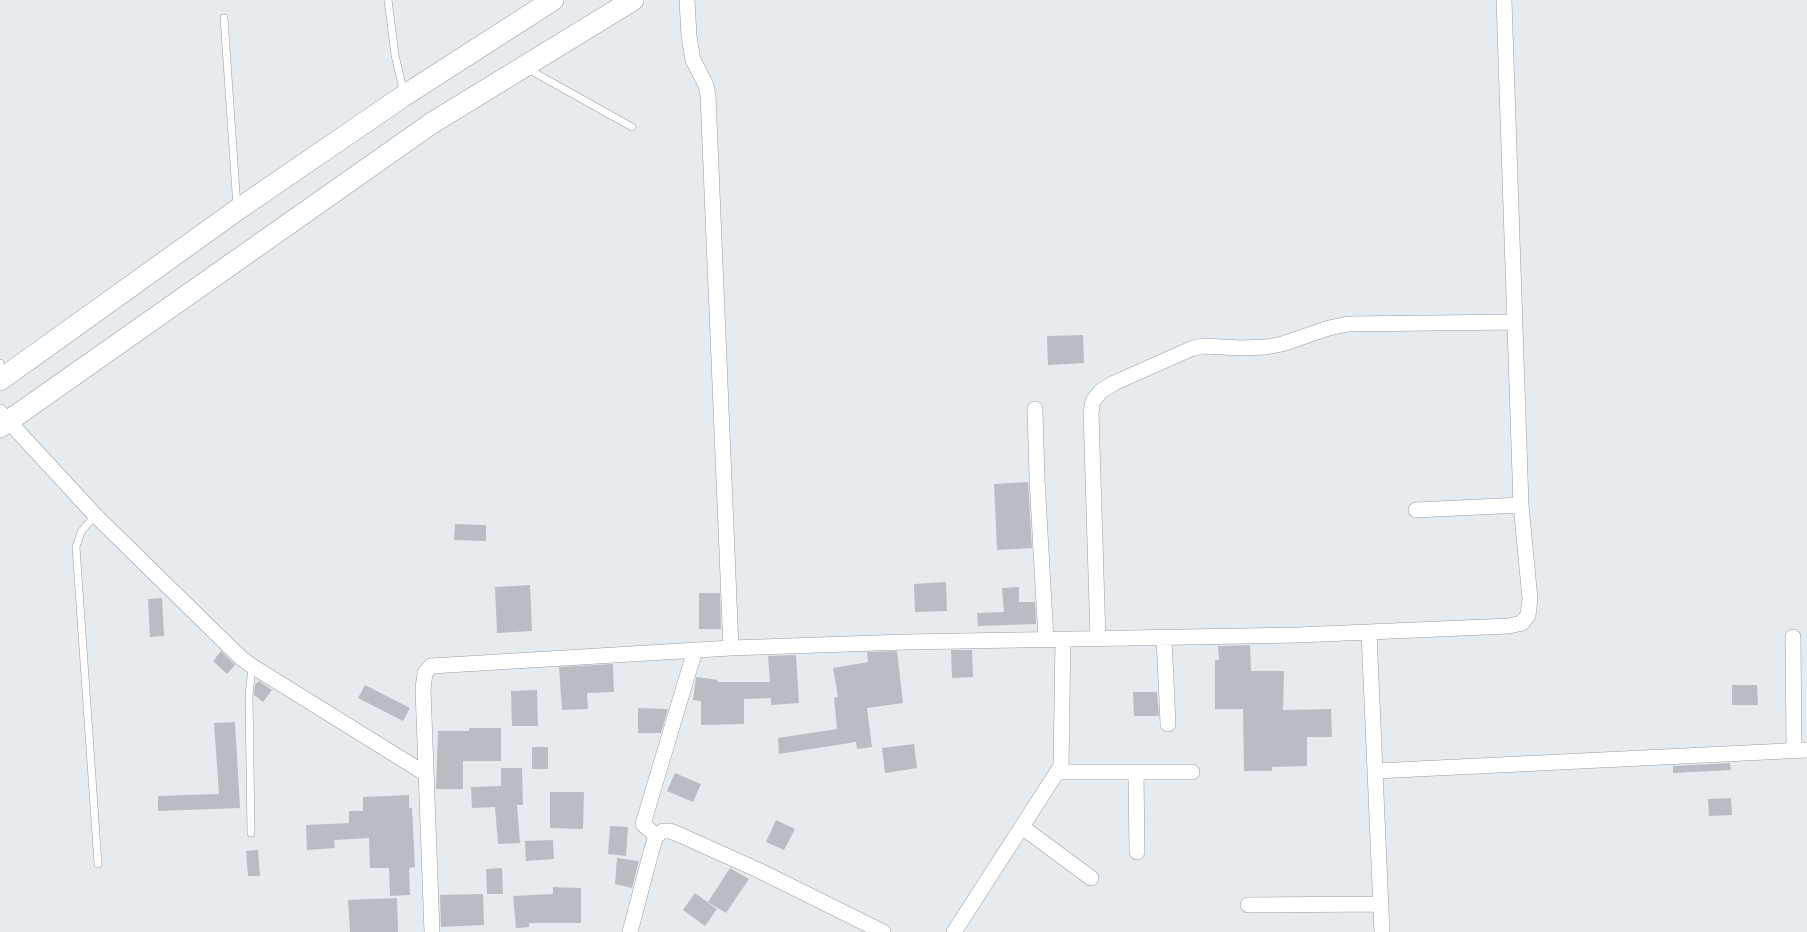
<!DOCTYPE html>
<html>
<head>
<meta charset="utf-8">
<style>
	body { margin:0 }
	canvas { display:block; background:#e6ebf0 }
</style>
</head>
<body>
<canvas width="1807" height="932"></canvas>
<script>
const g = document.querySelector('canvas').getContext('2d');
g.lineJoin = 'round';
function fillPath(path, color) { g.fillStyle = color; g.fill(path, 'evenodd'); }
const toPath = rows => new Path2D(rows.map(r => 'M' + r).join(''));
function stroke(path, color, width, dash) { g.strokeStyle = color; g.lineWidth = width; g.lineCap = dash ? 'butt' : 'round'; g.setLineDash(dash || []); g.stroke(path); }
fillPath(toPath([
	[1083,335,1084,363,1048,365,1047,336],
	[1028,482,1032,548,997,550,994,484],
	[455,524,486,525,486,541,454,540],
	[946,582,947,611,915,612,914,584],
	[530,585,532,631,497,633,495,587],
	[1019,587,1019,602,1035,602,1036,624,978,626,977,613,1004,612,1002,588],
	[699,593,720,593,721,629,699,629],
	[162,598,164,636,150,637,148,599],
	[1250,645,1251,671,1284,671,1283,710,1331,709,1332,737,1307,737,1307,766,1272,767,1272,771,1244,771,1243,709,1215,709,1215,660,1219,660,1218,646],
	[951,650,972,650,973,677,952,678],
	[221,651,235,665,227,674,213,661],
	[897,651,903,703,867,708,872,747,857,749,856,742,779,754,778,738,837,729,834,698,838,697,833,668,868,662,867,652],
	[796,655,799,703,771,705,771,698,744,699,744,724,701,725,701,701,693,700,696,677,718,680,717,682,770,682,768,656],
	[613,664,614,692,587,693,588,709,562,710,559,667],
	[259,681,272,690,263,702,254,695,255,685],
	[365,685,410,708,403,721,358,698],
	[1732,685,1757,685,1758,705,1732,705],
	[537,690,538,726,512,726,511,691],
	[1133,692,1157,692,1159,716,1134,716],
	[638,708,668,709,661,733,638,733],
	[235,722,240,808,158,811,158,796,219,794,214,723],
	[469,728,501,728,501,761,463,761,463,789,436,789,438,731,469,731],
	[914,744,917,768,885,773,882,748],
	[532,747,548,747,548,769,532,769],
	[1730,763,1731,770,1673,773,1673,766],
	[501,768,522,768,523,805,517,805,520,843,498,844,495,807,472,808,471,787,501,786],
	[675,773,701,784,693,802,667,791],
	[550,792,584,792,583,829,550,828],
	[409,795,409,808,412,808,415,867,409,868,410,895,390,896,389,868,370,868,369,838,334,840,335,848,307,850,306,825,349,823,349,811,363,811,363,797],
	[1731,798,1732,815,1709,816,1708,799],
	[776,820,795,829,784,850,766,842],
	[610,826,628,827,626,856,608,854],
	[553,840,554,859,526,861,525,841],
	[258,850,260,876,248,876,246,851],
	[617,858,639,861,632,888,615,884],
	[502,868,503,894,487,894,486,869],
	[730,868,749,879,726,913,708,902],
	[553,887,581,888,581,923,529,923,529,927,516,928,513,896,553,894],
	[695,893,717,909,705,926,683,910],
	[483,894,484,925,441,927,440,895],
	[397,898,398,932,350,932,348,900]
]), '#b9bdc3');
const lane = toPath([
	[388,0,395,55,404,94],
	[224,18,237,207],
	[528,69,632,127],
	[0,363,1,376],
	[95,515,81,532,76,547,98,864],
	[251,833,249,696,252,666]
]);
const street = toPath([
	[687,0,689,36,693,60,706,85,708,95,731,648],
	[1035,409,1037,479,1046,640],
	[0,412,95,515,241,658,252,666,426,774],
	[1416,510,1521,505],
	[1369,632,1382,932],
	[1793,637,1794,750],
	[1164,638,1168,724],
	[1098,639,1091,412,1093,401,1101,391,1114,383,1193,348,1204,346,1241,348,1266,347,1282,344,1329,328,1348,324,1515,322],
	[1375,771,1807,750],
	[1059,772,1192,772],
	[1136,772,1137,852],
	[1022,827,1091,878],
	[656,836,643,824,695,650],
	[1248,905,1380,904],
	[432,932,423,689,425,673,431,666,731,648,906,642,1298,635,1509,626,1522,623,1528,615,1530,599,1521,505,1504,0],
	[630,932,651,852,656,836,663,831,670,831,680,835,758,870,883,932],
	[954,932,1061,766,1063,639]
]);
const secondary = toPath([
	[0,380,237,210,402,97,553,0],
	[0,427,432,123,633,0]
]);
stroke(lane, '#989ca1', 8);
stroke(street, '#989ca1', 16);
stroke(secondary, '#989ca1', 22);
stroke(lane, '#fff', 7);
stroke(street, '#fff', 15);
stroke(secondary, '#fff', 21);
</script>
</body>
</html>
